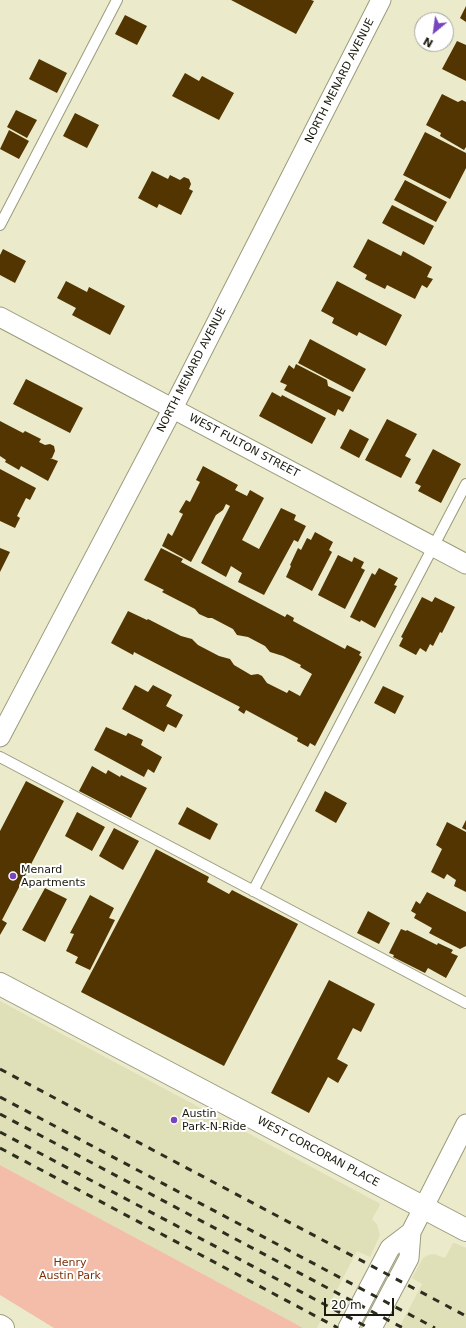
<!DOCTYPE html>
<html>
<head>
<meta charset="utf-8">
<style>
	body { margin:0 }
	#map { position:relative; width:466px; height:1328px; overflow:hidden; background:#ebebcb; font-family:"DejaVu Sans",sans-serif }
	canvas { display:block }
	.north { position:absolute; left:414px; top:12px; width:40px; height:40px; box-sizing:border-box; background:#fff; border:1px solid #a3a39e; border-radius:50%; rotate:209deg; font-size:11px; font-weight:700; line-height:16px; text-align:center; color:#19190d }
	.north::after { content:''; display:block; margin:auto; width:14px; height:18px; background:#7745bd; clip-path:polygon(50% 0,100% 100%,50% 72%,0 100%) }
	.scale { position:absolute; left:324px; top:1298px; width:70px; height:18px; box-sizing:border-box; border:2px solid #19190d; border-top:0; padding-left:5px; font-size:12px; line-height:14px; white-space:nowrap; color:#19190d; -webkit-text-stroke:3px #fff; paint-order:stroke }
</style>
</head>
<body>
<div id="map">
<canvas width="466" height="1328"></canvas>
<div class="north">N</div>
<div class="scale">20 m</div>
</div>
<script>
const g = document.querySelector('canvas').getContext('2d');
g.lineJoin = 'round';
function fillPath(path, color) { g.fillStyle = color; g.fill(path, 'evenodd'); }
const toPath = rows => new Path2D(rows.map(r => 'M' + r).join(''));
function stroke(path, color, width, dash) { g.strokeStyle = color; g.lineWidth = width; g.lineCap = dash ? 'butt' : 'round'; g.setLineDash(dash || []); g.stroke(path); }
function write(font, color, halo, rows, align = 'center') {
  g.font = font + ' "DejaVu Sans",sans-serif'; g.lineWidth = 4; g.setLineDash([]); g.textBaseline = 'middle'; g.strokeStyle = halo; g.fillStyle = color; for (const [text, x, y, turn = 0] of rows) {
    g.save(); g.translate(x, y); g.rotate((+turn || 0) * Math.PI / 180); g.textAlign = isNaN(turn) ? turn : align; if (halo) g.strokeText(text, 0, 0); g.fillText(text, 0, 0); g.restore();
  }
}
fillPath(toPath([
	[0,1001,379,1203,380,1205,372,1219,377,1224,380,1235,370,1257,357,1251,317,1328,303,1328,0,1165],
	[453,1243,455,1243,466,1248,466,1328,399,1328,422,1284,412,1278,423,1258,428,1255,434,1254,445,1258]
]), '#dfe0b7');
fillPath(toPath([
	[0,1165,294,1323,303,1328,54,1328,0,1295]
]), '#f3bdaa');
fillPath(toPath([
	[231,0,311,0,314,1,296,34],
	[466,6,466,22,460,18],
	[125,15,147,26,137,45,115,34],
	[457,41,466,45,466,81,442,69],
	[39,59,67,73,57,93,29,79],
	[185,73,199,81,202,76,234,93,219,120,172,96],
	[442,94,458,102,462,100,466,102,466,147,464,150,440,136,441,133,426,125],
	[16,110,37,120,27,138,7,127],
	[75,113,99,125,87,148,63,136],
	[9,130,29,141,19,159,0,149],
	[425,132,466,153,466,168,450,199,403,175],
	[152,171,168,179,170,175,180,180,184,177,189,179,191,184,189,189,193,191,181,215,159,204,157,208,138,198],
	[405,180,447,202,436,222,394,200],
	[392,205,434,226,424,245,382,223],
	[368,239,401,256,403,251,432,267,427,277,433,279,427,288,422,285,415,299,387,285,385,289,365,279,367,275,353,267],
	[3,249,26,261,15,283,0,275,0,255],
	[66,281,87,292,89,287,125,306,110,335,72,315,76,308,57,298],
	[337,281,402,315,386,346,359,332,357,336,332,323,334,318,321,311],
	[310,339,366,369,353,392,298,363],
	[296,364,327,380,328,386,351,397,343,412,338,409,335,416,284,390,287,385,280,382,289,365,294,369],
	[26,379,83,408,70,433,13,404],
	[272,392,281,397,282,395,326,418,312,444,259,416],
	[387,419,417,434,405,456,411,459,401,478,365,460],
	[0,421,23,433,25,431,41,439,39,442,45,445,50,444,54,446,55,451,52,458,50,458,58,461,48,481,21,466,19,470,5,462,6,460,0,456],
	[350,429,369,439,359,458,340,448],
	[433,449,461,464,441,503,418,491,421,486,415,483],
	[203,466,238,485,235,490,247,496,250,490,264,498,242,540,259,549,281,508,296,515,294,520,306,526,298,542,294,540,264,595,238,582,242,573,231,566,226,577,201,563,230,506,226,504,223,510,216,515,191,562,162,546,168,533,172,536,183,514,179,512,186,500,190,502,200,482,196,480],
	[0,469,36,488,30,500,26,498,17,516,20,518,15,528,0,521],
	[315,532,333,542,329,550,332,552,312,591,286,577,291,566,290,565,298,548,301,550,307,538,311,540],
	[0,548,10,552,0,572],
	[161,548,183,559,181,562,285,617,287,614,294,618,293,621,345,649,347,645,361,652,359,655,362,657,315,746,310,743,308,747,297,741,298,738,246,710,244,714,238,710,240,707,134,652,133,655,111,643,128,611,147,620,148,619,181,636,192,639,198,645,219,656,230,659,234,665,251,675,258,674,262,676,267,683,287,693,289,690,300,696,312,674,300,667,301,665,283,656,270,652,265,646,248,637,237,635,233,629,212,618,208,618,199,614,195,609,162,592,164,590,144,580],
	[338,555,352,562,354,557,364,562,361,568,365,570,345,609,318,595],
	[379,568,398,578,394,585,397,586,375,628,361,620,360,622,350,617,372,573,375,575],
	[422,597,432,602,435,597,455,607,442,633,440,632,433,646,430,644,426,652,420,648,416,655,399,646,403,638,401,637],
	[135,685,148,692,153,685,172,695,166,706,183,715,176,728,168,724,164,732,122,709],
	[383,686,404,696,395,714,374,703],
	[106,727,126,736,128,733,143,740,141,745,162,757,154,773,148,769,144,777,94,750],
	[92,766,106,774,108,770,120,777,121,775,147,788,131,818,79,791],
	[26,781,64,801,2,920,7,923,0,935,0,831],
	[325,791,347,803,336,823,315,811],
	[187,807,218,824,210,840,178,824],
	[77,812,105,827,92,851,65,836],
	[466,820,466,830,462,828],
	[447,822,466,832,466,892,454,886,456,880,447,874,444,879,431,872,442,849,436,845],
	[114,828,139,841,123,870,99,856],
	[156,849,209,877,207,882,229,894,232,890,298,924,224,1066,81,992],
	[45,888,67,899,45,942,22,930],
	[427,892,466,912,466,946,460,949,429,933,432,928,414,918,416,914,411,911,416,901,420,904],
	[90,895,114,908,109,918,115,920,90,970,75,963,78,957,66,951,74,934,70,933],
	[368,911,390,923,379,944,357,933],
	[401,929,406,931,407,930,437,945,438,943,453,950,451,953,458,956,446,978,428,968,425,973,393,957,394,955,389,953],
	[329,980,375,1004,361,1032,353,1028,337,1059,348,1065,338,1083,328,1077,309,1113,271,1093]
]), '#523501');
const service = toPath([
	[0,225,117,0],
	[0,757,466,1003],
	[253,891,466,484]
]);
const minor = toPath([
	[0,317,466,564],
	[0,737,173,408,381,0],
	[348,1328,390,1248,411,1232],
	[372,1328,409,1258,411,1232,466,1124]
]);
const tertiary = toPath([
	[0,984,466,1230]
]);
const secondary = toPath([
	[0,1326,3,1328]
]);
stroke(service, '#9b9b7d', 12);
stroke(minor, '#9b9b7d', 21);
stroke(tertiary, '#9b9b7d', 24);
stroke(secondary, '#9b9b7d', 24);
stroke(service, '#fff', 10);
stroke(minor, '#fff', 19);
stroke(tertiary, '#fff', 22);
stroke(secondary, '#fff', 22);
stroke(toPath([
	[0,1069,466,1316],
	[0,1097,435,1328],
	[0,1114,403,1328],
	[0,1132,369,1328],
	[0,1148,338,1328]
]), '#2e2e20', 3, [7, 7]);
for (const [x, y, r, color] of [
	[13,876,4,"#7745bd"],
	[174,1120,4,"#7745bd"]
]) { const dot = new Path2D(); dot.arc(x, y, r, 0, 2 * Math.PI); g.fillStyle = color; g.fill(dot); stroke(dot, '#fff', 1.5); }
write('11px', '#19190d', '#fff', [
	["NORTH MENARD AVENUE",340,81,-63],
	["NORTH MENARD AVENUE",192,370,-63],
	["WEST FULTON STREET",244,446,28],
	["WEST CORCORAN PLACE",318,1152,28]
]);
write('11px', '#19190d', '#fff', [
	["Menard",21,870],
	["Apartments",21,883],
	["Austin",182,1114],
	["Park-N-Ride",182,1127]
], 'left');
write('11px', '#802e08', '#fff', [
	["Henry",70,1263],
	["Austin Park",70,1276]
]);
</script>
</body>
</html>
